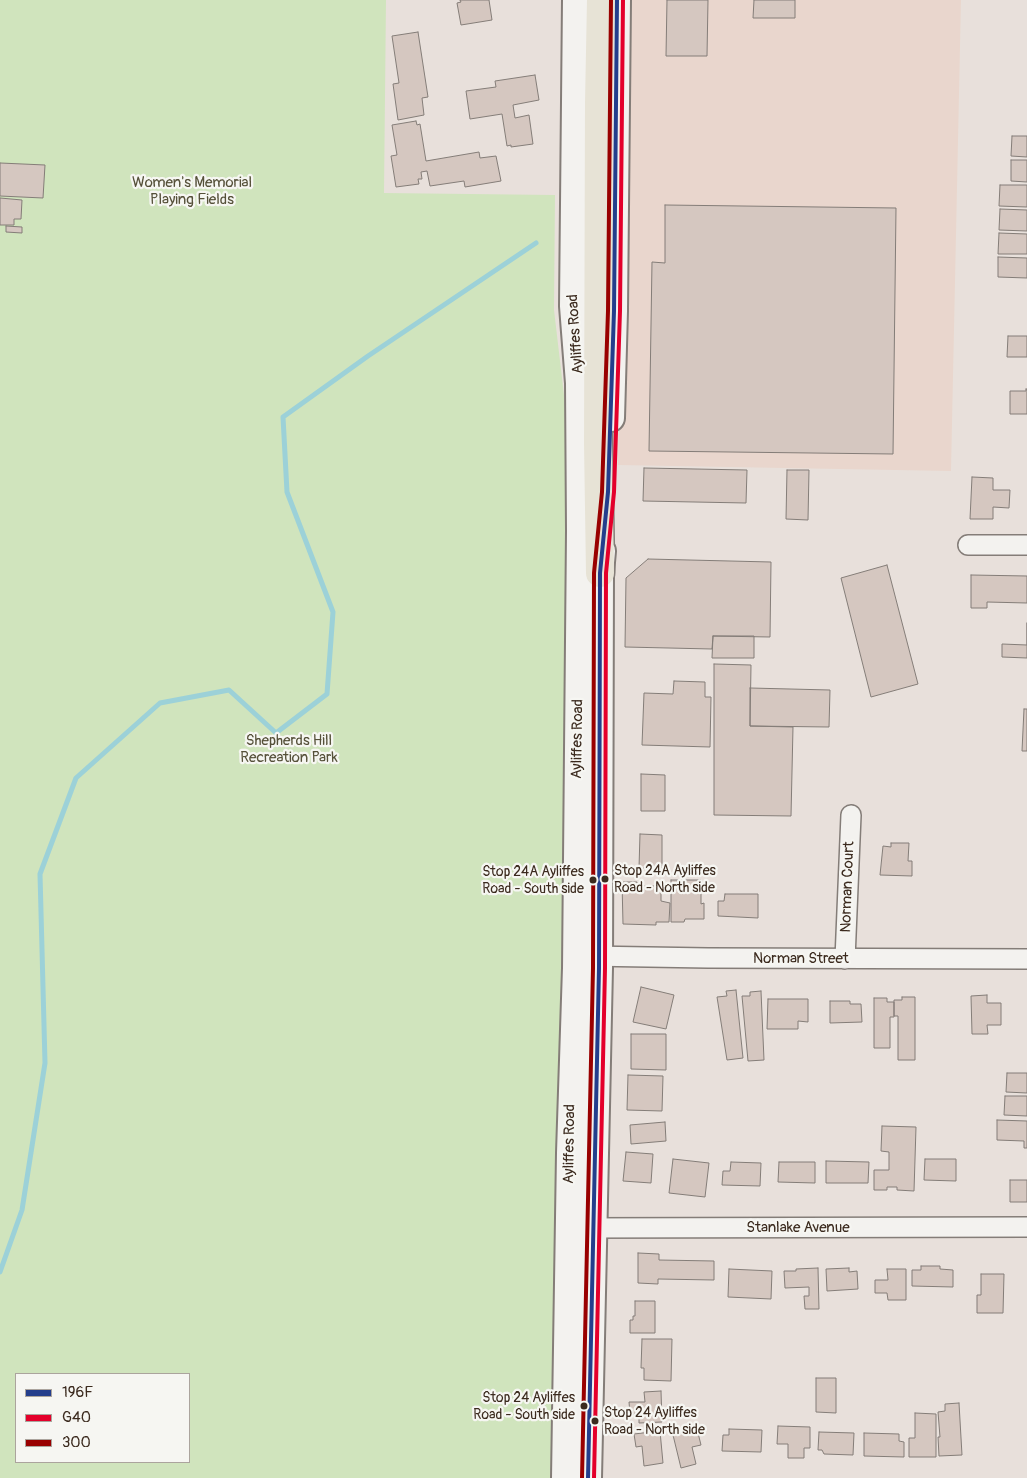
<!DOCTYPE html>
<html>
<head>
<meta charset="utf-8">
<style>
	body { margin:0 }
	#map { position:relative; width:1027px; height:1478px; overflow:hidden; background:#e8e0db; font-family:Pangolin,sans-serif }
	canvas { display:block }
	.legend { position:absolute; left:15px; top:1373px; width:175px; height:90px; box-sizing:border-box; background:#f6f6f2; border:1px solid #aba49d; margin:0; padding:6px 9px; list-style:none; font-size:15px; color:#3b2a1e }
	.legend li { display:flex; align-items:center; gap:10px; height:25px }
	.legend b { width:25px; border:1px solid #aba49d }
</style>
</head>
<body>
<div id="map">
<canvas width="1027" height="1478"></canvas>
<ul class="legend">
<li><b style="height:6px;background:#243e8c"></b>196F</li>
<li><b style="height:6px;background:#e4002b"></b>G40</li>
<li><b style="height:6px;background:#900"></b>300</li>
</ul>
</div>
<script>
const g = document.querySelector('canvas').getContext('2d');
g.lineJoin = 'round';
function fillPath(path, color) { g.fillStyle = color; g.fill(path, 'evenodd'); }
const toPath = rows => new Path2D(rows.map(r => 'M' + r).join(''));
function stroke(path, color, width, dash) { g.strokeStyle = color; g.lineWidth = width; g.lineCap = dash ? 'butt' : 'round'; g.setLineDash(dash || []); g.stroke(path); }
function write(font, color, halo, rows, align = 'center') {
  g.font = font + ' Pangolin,sans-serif'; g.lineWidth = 4.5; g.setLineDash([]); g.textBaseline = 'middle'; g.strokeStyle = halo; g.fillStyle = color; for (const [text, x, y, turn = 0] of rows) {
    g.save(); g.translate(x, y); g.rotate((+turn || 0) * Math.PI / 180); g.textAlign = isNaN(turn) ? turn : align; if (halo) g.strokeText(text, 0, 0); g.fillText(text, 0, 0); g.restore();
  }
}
fillPath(toPath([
	[625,0,961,0,951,471,618,465]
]), '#e9d6cd');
fillPath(toPath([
	[0,0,386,0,384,193,555,195,554,310,580,531,564,1478,0,1478],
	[16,1374,189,1374,189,1462,16,1462]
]), '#d0e4bd');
stroke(toPath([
	[0,1272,22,1210,45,1063,40,874,76,778,160,703,229,690,276,733,327,694,333,612,287,492,283,417,368,356,536,243]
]), '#9cd1d8', 5);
const building = toPath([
	[460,0,489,0,492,20,461,25,457,3,461,2,460,0],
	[667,0,708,0,707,56,666,56,667,0],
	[754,0,795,0,795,18,753,18,754,0],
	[418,32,428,97,422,98,424,115,398,120,393,84,399,83,392,36,418,32],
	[535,75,539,100,513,105,515,118,529,115,533,144,511,147,511,145,507,146,502,114,470,119,466,91,496,87,495,81,535,75],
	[416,121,417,125,420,124,426,161,479,152,480,158,496,156,501,181,465,187,464,181,430,186,427,171,421,172,422,179,418,179,419,184,396,187,391,156,397,155,392,125,416,121],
	[1012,136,1027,136,1027,157,1011,156,1012,136],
	[1011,160,1027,160,1027,182,1011,181,1011,160],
	[0,163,45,165,43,198,0,196,0,163],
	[1000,185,1027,185,1027,207,999,206,1000,185],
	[0,198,22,200,21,219,14,219,14,225,0,225,0,198],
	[665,205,896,208,893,454,649,451,652,262,665,263,665,205],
	[1000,209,1027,210,1027,231,999,230,1000,209],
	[6,226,22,227,22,233,6,232,6,226],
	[999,233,1027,234,1027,254,998,254,999,233],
	[998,257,1027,258,1027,278,998,277,998,257],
	[1008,336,1027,336,1027,357,1007,357,1008,336],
	[1026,389,1027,389,1027,414,1010,414,1010,391,1026,391,1026,389],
	[644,468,747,470,746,503,643,501,644,468],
	[787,470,809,470,808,520,786,519,787,470],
	[972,477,993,478,993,490,1010,490,1009,508,993,507,993,519,970,519,972,477],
	[648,559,771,562,770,637,713,636,712,649,625,647,626,578,648,559],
	[887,565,918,684,871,697,841,578,887,565],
	[971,575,1027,576,1027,603,987,602,987,608,971,608,971,575],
	[1027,623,1027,658,1002,657,1002,644,1027,645,1027,623],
	[713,636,754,636,754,658,712,658,713,636],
	[714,664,751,665,750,726,793,727,791,816,714,815,714,664],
	[674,681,705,682,705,697,711,697,710,747,642,745,644,693,673,694,674,681],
	[750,688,830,690,829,727,750,726,750,688],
	[1024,709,1027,709,1027,751,1022,751,1024,709],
	[641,774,665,775,665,811,641,811,641,774],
	[640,834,662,835,662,868,639,868,640,834],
	[891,843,909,843,908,861,912,861,912,876,880,875,883,846,891,847,891,843],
	[671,880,701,880,701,904,704,903,704,919,685,919,684,922,671,922,671,880],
	[622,882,637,882,638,886,661,886,661,901,670,903,669,922,656,922,656,925,623,924,622,882],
	[725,894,758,894,758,918,718,916,718,901,724,901,725,894],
	[641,987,674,995,666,1029,633,1022,641,987],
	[736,990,743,1058,727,1060,717,997,727,996,726,991,736,990],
	[761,991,764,1060,748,1061,742,996,750,996,750,992,761,991],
	[987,995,987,1003,1001,1003,1001,1025,987,1025,988,1034,972,1034,971,996,987,995],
	[902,997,915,997,915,1060,898,1060,898,1016,894,1016,894,1000,902,1000,902,997],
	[874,998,887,998,887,1002,894,1002,894,1017,890,1017,890,1048,874,1048,874,998],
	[768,999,808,999,808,1022,798,1021,798,1029,767,1029,768,999],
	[830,1001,850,1001,850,1004,861,1004,862,1022,830,1023,830,1001],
	[631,1034,666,1034,666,1070,631,1069,631,1034],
	[1007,1073,1027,1073,1027,1093,1006,1092,1007,1073],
	[628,1075,663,1076,662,1111,627,1110,628,1075],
	[1005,1096,1027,1096,1027,1116,1004,1115,1005,1096],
	[997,1120,1027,1121,1027,1148,1024,1148,1024,1141,997,1140,997,1120],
	[665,1122,666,1141,631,1144,630,1125,665,1122],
	[882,1126,916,1127,914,1191,897,1190,897,1187,887,1187,887,1190,874,1190,874,1170,889,1170,889,1152,881,1151,882,1126],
	[626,1152,653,1154,651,1183,623,1181,626,1152],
	[673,1159,709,1163,705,1197,669,1193,673,1159],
	[925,1159,956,1159,956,1181,924,1180,925,1159],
	[826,1161,869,1162,868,1183,826,1183,826,1161],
	[731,1162,761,1163,760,1186,722,1185,723,1171,730,1171,731,1162],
	[779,1162,815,1162,815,1183,778,1182,779,1162],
	[1010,1180,1027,1180,1027,1202,1010,1202,1010,1180],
	[638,1253,659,1254,659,1260,714,1261,714,1280,658,1279,658,1284,638,1283,638,1253],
	[921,1266,940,1266,940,1269,953,1270,953,1287,912,1286,912,1270,921,1270,921,1266],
	[818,1268,819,1309,805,1309,804,1296,809,1296,809,1287,785,1288,784,1271,796,1271,796,1269,818,1268],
	[849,1268,849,1272,857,1271,858,1289,827,1291,826,1269,849,1268],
	[729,1269,772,1271,771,1299,728,1297,729,1269],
	[887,1269,906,1269,906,1300,888,1300,887,1293,875,1293,875,1280,888,1280,887,1269],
	[981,1274,1004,1274,1003,1313,977,1313,977,1295,981,1295,981,1274],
	[635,1301,655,1301,655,1333,630,1333,630,1320,633,1320,633,1316,635,1316,635,1301],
	[642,1339,672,1339,671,1381,644,1380,644,1368,641,1368,642,1339],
	[816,1378,836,1378,836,1413,816,1412,816,1378],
	[661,1391,662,1422,639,1423,639,1414,630,1414,629,1402,645,1402,644,1392,661,1391],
	[959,1403,962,1455,939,1456,938,1437,940,1437,938,1412,945,1411,945,1404,959,1403],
	[915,1413,936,1414,936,1457,909,1457,909,1438,915,1438,915,1413],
	[778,1426,810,1427,810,1448,804,1448,804,1458,788,1458,788,1444,777,1444,778,1426],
	[697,1429,701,1445,692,1447,696,1464,681,1468,673,1435,697,1429],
	[729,1429,762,1430,761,1452,722,1451,723,1435,729,1435,729,1429],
	[660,1431,663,1463,644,1466,642,1446,636,1447,634,1434,660,1431],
	[819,1432,854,1433,853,1455,824,1454,822,1450,818,1450,819,1432],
	[864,1433,899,1434,899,1441,904,1442,904,1457,864,1456,864,1433]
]);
fillPath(building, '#d5c7c0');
stroke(building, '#847d78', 1);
const street = toPath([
	[968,545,1027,545],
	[588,956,708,958,1027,959],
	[845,959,851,815],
	[581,1228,1027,1227]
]);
const secondary = toPath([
	[611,418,614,311,617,0],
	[565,1478,570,1153,576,968,580,531,579,383,573,306,576,0],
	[588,1478,599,968,600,573,602,551]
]);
const highway = toPath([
	[600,573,598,443,599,103,601,0]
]);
stroke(street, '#847d78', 22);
stroke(secondary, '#847d78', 30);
stroke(highway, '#847d78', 31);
stroke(street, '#f3f2ef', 19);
stroke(secondary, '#f3f2ef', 26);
stroke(highway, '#e7e3d6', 28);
stroke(toPath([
	[588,1478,599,968,600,573,608,492,614,311,617,0]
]), '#243e8c', 4);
stroke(toPath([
	[594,1478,605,968,606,573,614,492,620,311,623,0]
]), '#e4002b', 4);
stroke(toPath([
	[582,1478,593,968,594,573,602,492,608,311,611,0]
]), '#900', 4);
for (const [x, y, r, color] of [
	[605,879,4.5,"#3b2a1e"],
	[593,880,4.5,"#3b2a1e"],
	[584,1406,4.5,"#3b2a1e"],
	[595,1421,4.5,"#3b2a1e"]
]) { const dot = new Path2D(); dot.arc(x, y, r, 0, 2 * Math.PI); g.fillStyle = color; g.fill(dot); stroke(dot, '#f6f6f2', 2); }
write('14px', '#3b2a1e', '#f6f6f2', [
	["Stop 24A Ayliffes",614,871],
	["Road - North side",614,888],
	["Stop 24A Ayliffes",584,872,"right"],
	["Road - South side",584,889,"right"],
	["Stop 24 Ayliffes",575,1398,"right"],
	["Road - South side",575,1415,"right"],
	["Stop 24 Ayliffes",604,1413],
	["Road - North side",604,1430]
], 'left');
write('15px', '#555039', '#f6f6f2', [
	["Women's Memorial",192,183],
	["Playing Fields",192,200],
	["Shepherds Hill",289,741],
	["Recreation Park",289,758]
]);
write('15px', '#3b2a1e', '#f6f6f2', [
	["Ayliffes Road",576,334,-94],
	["Ayliffes Road",578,739,-89],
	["Norman Court",848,887,-88],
	["Norman Street",801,959],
	["Ayliffes Road",570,1144,-89],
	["Stanlake Avenue",798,1228]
]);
</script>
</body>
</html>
